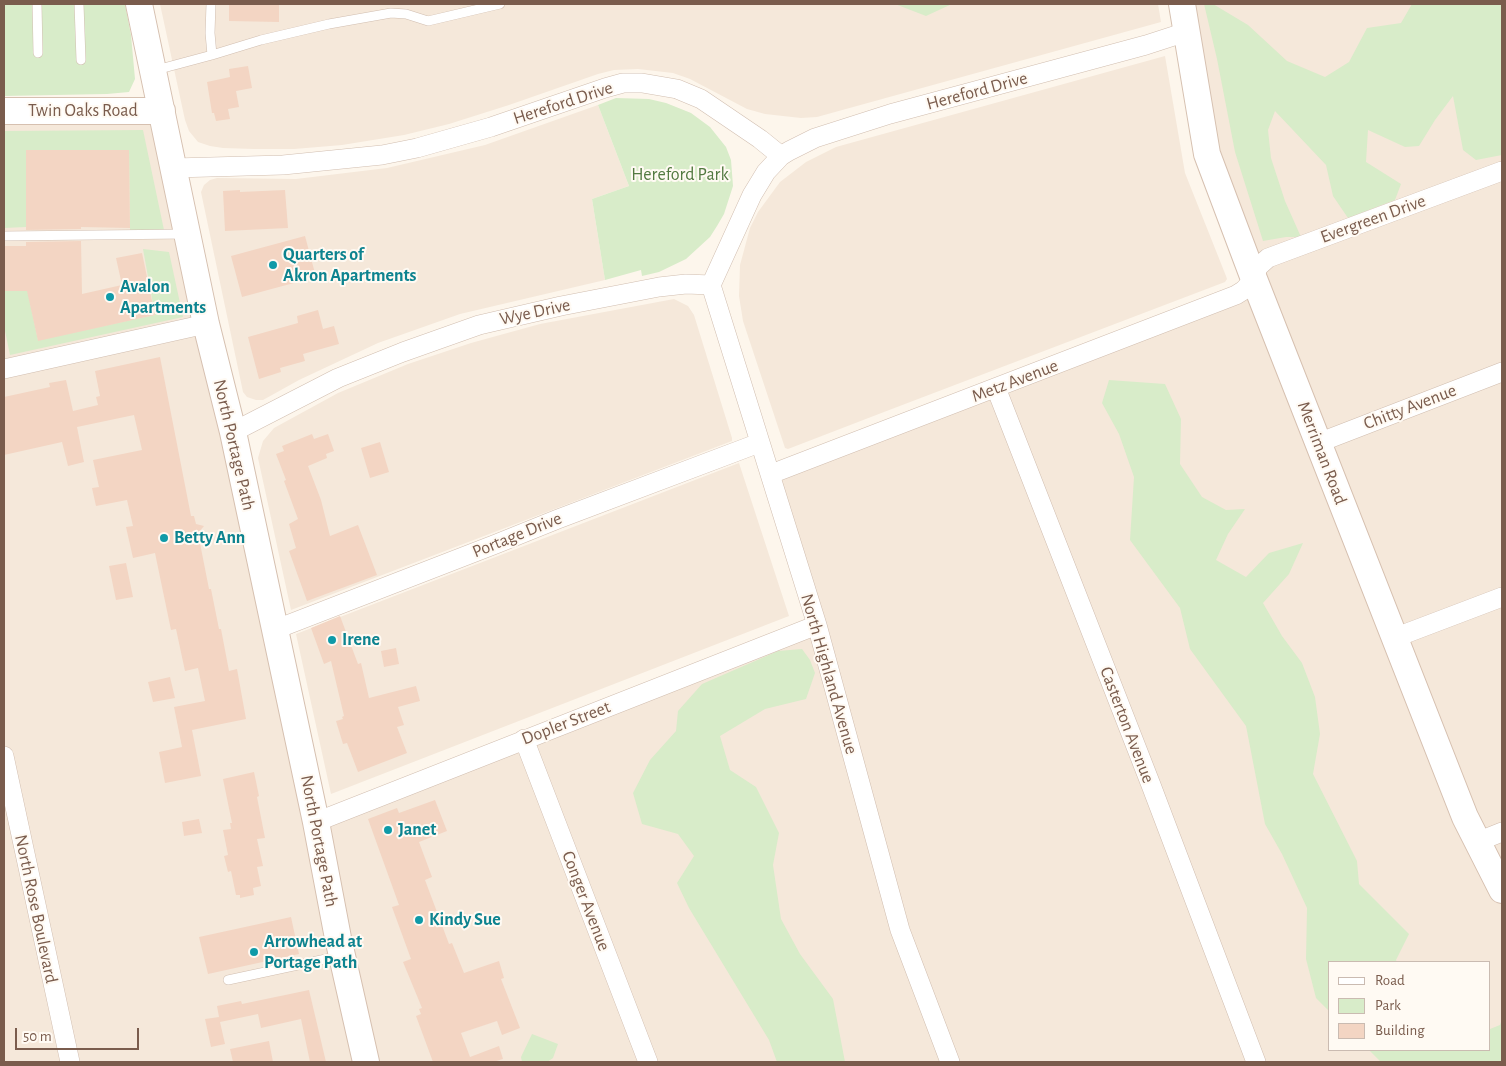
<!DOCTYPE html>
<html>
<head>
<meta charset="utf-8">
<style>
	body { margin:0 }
	#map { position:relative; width:1506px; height:1066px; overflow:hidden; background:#fdf6ec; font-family:"Alegreya Sans",sans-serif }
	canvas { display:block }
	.frame { position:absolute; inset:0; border:5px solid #7a5c4d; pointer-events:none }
	.legend { position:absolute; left:1328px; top:961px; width:162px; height:90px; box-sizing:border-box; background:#fffaf3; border:1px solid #cabbb1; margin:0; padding:6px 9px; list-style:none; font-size:15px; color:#7a5c4d }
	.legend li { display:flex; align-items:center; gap:10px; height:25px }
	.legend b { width:25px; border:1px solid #cabbb1 }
	.scale { position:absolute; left:15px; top:1028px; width:124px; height:22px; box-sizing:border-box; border:2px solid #7a5c4d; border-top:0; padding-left:6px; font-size:15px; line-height:18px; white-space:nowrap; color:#7a5c4d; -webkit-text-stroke:4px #fffaf3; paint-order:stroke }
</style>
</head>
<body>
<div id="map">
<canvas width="1506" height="1066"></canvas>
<div class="frame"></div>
<ul class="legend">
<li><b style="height:6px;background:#fff"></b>Road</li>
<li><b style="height:14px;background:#d8ecc9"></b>Park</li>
<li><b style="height:14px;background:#f3d5c3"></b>Building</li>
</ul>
<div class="scale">50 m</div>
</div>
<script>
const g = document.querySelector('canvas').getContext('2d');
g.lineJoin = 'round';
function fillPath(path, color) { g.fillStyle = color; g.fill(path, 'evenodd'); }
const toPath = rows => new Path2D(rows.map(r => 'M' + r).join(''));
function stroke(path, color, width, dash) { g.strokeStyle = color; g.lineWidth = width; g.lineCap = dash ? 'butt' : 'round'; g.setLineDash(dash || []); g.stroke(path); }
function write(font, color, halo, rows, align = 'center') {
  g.font = font + ' "Alegreya Sans",sans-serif'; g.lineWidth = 4; g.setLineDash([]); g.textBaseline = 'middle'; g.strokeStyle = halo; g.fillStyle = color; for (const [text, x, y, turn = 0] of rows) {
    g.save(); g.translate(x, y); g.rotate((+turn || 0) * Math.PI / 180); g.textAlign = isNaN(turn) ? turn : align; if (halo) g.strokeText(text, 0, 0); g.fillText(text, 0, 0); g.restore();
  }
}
fillPath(toPath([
	[160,4,1158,4,1161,22,817,117,801,118,765,114,747,109,690,79,673,73,638,69,614,70,598,74,509,105,449,124,404,135,342,145,294,149,254,149,223,148,210,146,198,142,189,131,185,120],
	[1181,4,1502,4,1502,1062,4,1062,4,111,162,111,315,821,816,626,771,474,1244,290,1207,154],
	[1330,962,1490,962,1490,1050,1330,1050],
	[1165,56,1185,173,1226,276,1227,279,1225,282,884,412,788,449,785,448,743,321,739,296,740,265,750,228,758,212,780,182,806,162,836,147],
	[598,105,629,186,592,199,605,280,460,314,378,343,299,380,263,400,256,400,247,397,243,392,201,192,204,185,210,180,217,178,296,179,387,168,485,145],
	[674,299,688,306,694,315,732,438,732,441,291,610,258,458,263,441,274,428,338,393,408,364,471,343,540,324],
	[739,463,789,616,331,794,296,634]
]), '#f5e8da');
fillPath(toPath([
	[4,4,125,4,131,35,135,79,129,92,107,94,4,96],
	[895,4,952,4,926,16],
	[1204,4,1213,4,1248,25,1287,61,1325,77,1349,62,1367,28,1401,23,1412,4,1502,4,1502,155,1476,160,1463,150,1453,96,1435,120,1419,146,1405,147,1368,130,1366,162,1401,184,1395,200,1348,218,1333,196,1326,165,1275,111,1268,130,1271,158,1285,201,1301,237,1286,237,1263,241,1235,152,1217,59],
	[616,98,649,99,666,103,691,113,710,127,726,147,731,160,733,186,724,214,717,226,710,237,686,259,659,272,642,276,641,270,605,280,592,199,629,186,598,105],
	[143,130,164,230,130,230,129,150,83,150,83,180,26,227,4,228,4,131],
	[143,249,169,252,183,317,10,355,4,326,4,291,81,286,82,293,30,303,38,340,155,315],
	[1109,380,1165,384,1181,419,1180,464,1202,497,1226,510,1245,509,1228,534,1216,560,1246,577,1269,553,1303,543,1289,574,1263,603,1282,636,1302,663,1315,697,1320,734,1313,774,1357,861,1359,884,1409,934,1396,960,1397,962,1330,962,1330,1012,1316,998,1306,959,1307,908,1282,854,1265,824,1246,726,1190,649,1180,608,1130,540,1134,477,1119,434,1102,403],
	[802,649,810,660,815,673,806,699,765,709,720,736,730,770,756,787,779,833,773,865,781,919,800,954,833,999,845,1062,777,1062,769,1040,689,908,677,883,694,856,678,834,642,824,633,793,650,760,676,731,678,711,702,684,778,651],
	[1502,1019,1502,1062,1381,1062,1369,1050,1490,1050,1490,1029,1500,1025],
	[532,1034,558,1044,553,1058,547,1062,522,1062,521,1057]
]), '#d8ecc9');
fillPath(toPath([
	[234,4,279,5,279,22,229,21,229,5],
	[248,66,252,88,236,91,239,107,228,109,230,119,216,121,214,113,212,113,207,82,230,77,229,69],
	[26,150,129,150,130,228,81,227,81,229,26,230],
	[240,190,240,192,285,190,288,228,225,231,223,191],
	[305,236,316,277,242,297,231,256],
	[81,241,82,294,122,285,116,258,142,253,155,315,38,341,27,291,4,291,4,246,26,246,26,242],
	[318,310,323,329,334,326,339,344,303,354,305,361,280,368,281,372,259,379,248,337,298,323,297,316],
	[160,357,191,516,194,516,196,524,204,526,198,533,209,589,211,589,219,629,221,629,229,671,237,669,246,719,192,730,201,776,165,783,159,752,182,747,174,707,205,701,198,668,185,671,176,629,171,630,155,553,133,558,126,527,133,526,127,500,96,506,92,488,99,487,93,460,142,450,134,415,77,427,84,462,68,466,62,442,4,455,4,397,50,387,49,383,66,380,73,411,98,405,96,397,100,396,95,371],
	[312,434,314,439,328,434,334,451,326,454,327,458,308,466,321,500,330,536,358,525,377,575,307,601,289,551,296,548,289,524,298,519,284,481,286,480,276,454,284,451,282,446],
	[380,442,389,472,370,478,361,448],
	[126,563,133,597,116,600,109,566],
	[340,616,358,664,361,663,369,698,416,686,420,701,398,707,404,725,397,727,407,753,358,772,347,743,343,744,336,721,343,719,342,717,344,716,331,661,324,664,311,628],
	[396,648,399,664,384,667,381,651],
	[170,677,175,698,153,702,148,682],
	[254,772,259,796,257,797,265,838,257,839,263,866,257,867,261,886,253,888,254,895,240,898,240,895,236,895,231,871,228,872,224,856,228,855,223,830,231,829,230,823,232,823,223,779],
	[435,800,447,831,419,842,432,877,425,880,449,944,452,943,464,973,499,961,504,978,501,979,520,1028,502,1035,497,1021,461,1033,470,1057,499,1046,503,1059,493,1062,433,1062,416,1016,421,1014,419,1009,422,1008,403,962,411,959,392,907,399,905,368,819,397,808,399,813],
	[199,819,202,833,184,836,182,822],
	[291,917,299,954,208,974,199,937],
	[309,990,326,1062,310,1062,301,1019,261,1028,258,1014,220,1022,225,1044,211,1047,205,1019,219,1017,217,1006,241,1001,242,1004],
	[269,1041,273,1062,233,1062,230,1049]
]), '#f3d5c3');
const lane = toPath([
	[37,4,38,53],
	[79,4,81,60],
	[212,55,261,40,329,24,391,13,406,14,428,21,500,4],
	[156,70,212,55,210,33,211,4],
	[4,236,186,234],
	[228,980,340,956]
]);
const street = toPath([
	[174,168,283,165,382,155,417,148,491,127,605,88,623,83,642,83,677,89,701,99,760,139,781,156],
	[711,285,817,625,900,930,950,1062],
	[711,285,752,195,766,172,781,156,789,151,815,138,890,114,1146,45,1186,32],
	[4,369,206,324],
	[996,388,1151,785,1256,1062],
	[233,432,338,378,403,352,479,325,561,306,659,287,686,284,711,285],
	[1318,443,1502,372],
	[771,474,1236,295,1244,290,1254,279,1258,267,1268,258,1502,171],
	[274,630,496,544,558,519,759,443],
	[1394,638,1502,597],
	[524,739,648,1062],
	[4,756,70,1062],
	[316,822,817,625],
	[1477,842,1502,832]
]);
const secondary = toPath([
	[139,4,206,324,233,432,316,822,338,938,366,1062],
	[1182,4,1207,154,1254,279,1465,817,1502,890],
	[4,111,162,111]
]);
stroke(lane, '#d1beb0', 10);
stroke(street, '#d1beb0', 20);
stroke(secondary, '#d6c0b0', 28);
stroke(lane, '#fff', 9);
stroke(street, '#fff', 19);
stroke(secondary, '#fff', 26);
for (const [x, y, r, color] of [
	[273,265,5,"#0f9aa8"],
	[110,297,5,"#0f9aa8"],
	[164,538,5,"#0f9aa8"],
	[332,640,5,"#0f9aa8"],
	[388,830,5,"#0f9aa8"],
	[419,920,5,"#0f9aa8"],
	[254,952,5,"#0f9aa8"]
]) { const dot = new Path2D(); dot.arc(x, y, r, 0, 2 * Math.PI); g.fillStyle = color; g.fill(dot); stroke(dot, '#fffaf3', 2); }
write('18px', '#7a5c4d', '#fffaf3', [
	["Hereford Drive",977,91,-15],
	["Hereford Drive",563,103,-18],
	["Twin Oaks Road",83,111],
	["Evergreen Drive",1373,219,-20],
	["Wye Drive",535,312,-12],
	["Metz Avenue",1015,381,-21],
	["Chitty Avenue",1410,407,-21],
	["North Portage Path",234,445,77],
	["Merriman Road",1322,453,69],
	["Portage Drive",517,535,-22],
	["North Highland Avenue",829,674,74],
	["Dopler Street",566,723,-21],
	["Casterton Avenue",1127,725,69],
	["North Portage Path",319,841,79],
	["Conger Avenue",586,901,69],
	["North Rose Boulevard",36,909,78]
]);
write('18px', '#537a41', '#fffaf3', [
	["Hereford Park",680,175]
]);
write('bold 18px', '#0d838f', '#fffaf3', [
	["Quarters of",283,255],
	["Akron Apartments",283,276],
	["Avalon",120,287],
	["Apartments",120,308],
	["Betty Ann",174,538],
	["Irene",342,640],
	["Janet",398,830],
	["Kindy Sue",429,920],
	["Arrowhead at",264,942],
	["Portage Path",264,963]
], 'left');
</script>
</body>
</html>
